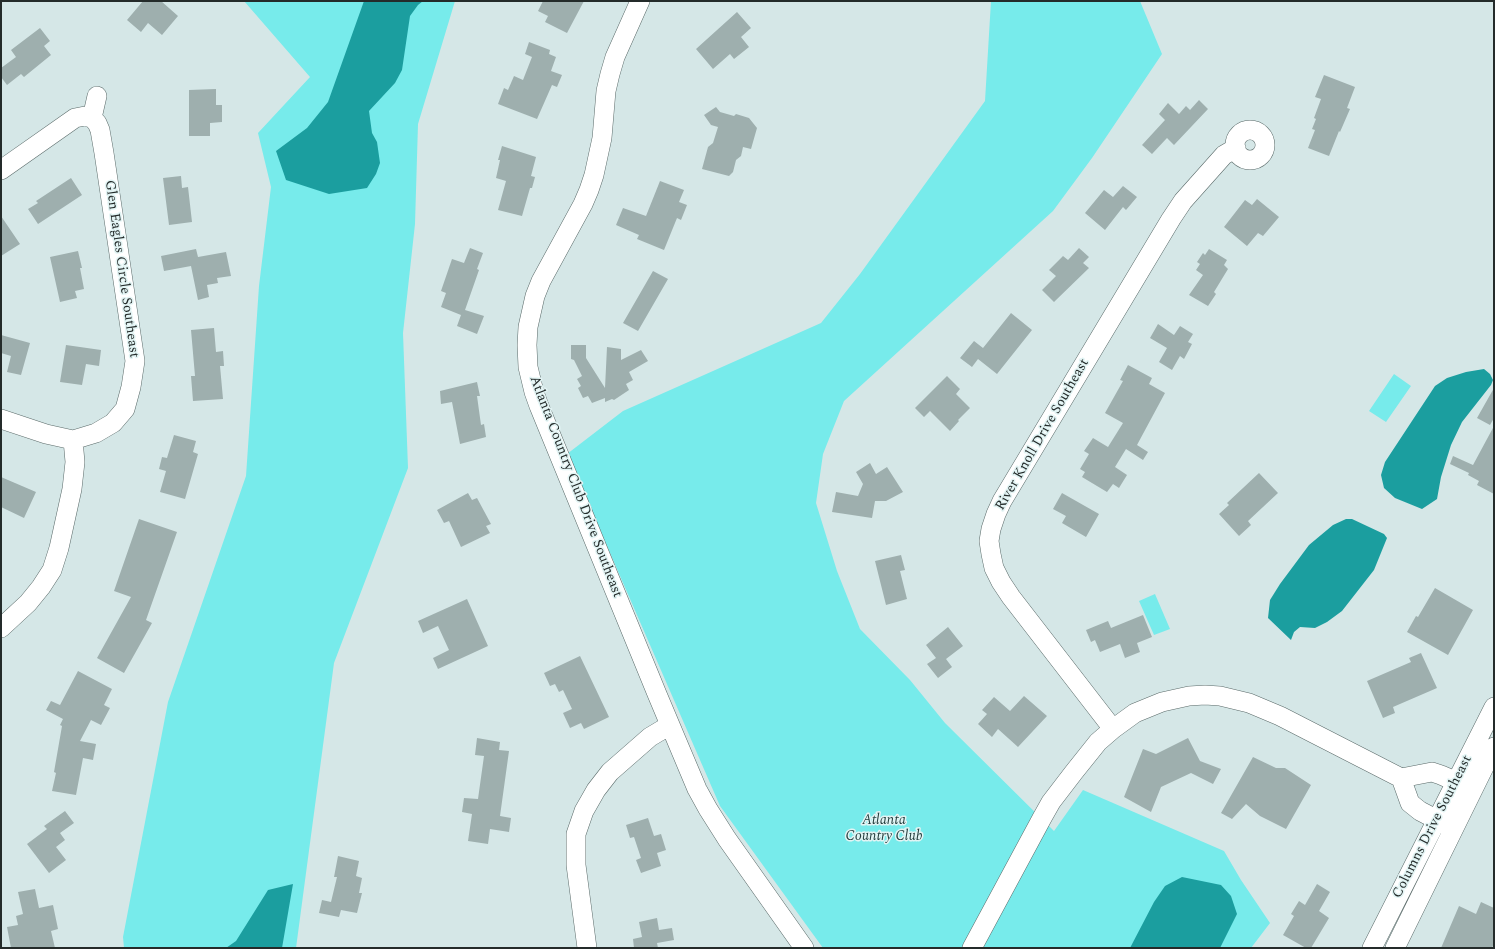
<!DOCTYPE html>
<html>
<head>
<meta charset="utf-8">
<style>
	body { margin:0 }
	#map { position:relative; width:1495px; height:949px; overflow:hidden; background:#d5e7e7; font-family:Spectral,serif }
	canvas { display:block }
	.frame { position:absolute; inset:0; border:2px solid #242b2a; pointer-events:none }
</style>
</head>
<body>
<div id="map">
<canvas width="1495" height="949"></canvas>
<div class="frame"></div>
</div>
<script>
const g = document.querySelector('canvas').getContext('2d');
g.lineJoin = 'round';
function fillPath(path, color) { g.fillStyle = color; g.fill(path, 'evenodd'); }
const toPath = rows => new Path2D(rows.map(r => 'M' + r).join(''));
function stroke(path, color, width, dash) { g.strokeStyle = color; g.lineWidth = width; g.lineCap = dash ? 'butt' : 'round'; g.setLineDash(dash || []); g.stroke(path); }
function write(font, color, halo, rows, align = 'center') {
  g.font = font + ' Spectral,serif'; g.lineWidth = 3; g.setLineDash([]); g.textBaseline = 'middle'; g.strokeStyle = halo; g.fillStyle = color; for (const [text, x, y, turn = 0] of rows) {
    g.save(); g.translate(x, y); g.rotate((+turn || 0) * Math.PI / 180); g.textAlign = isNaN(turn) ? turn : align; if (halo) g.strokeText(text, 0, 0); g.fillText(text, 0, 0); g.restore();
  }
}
fillPath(toPath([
	[244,1,455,1,418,124,415,224,403,333,408,468,334,663,296,948,124,948,123,937,168,702,246,476,259,286,271,187,258,133,310,77],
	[991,1,1140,1,1162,54,1092,158,1053,211,844,401,823,454,816,503,837,571,860,629,910,680,945,723,1054,831,1083,790,1224,851,1241,880,1270,923,1251,948,823,948,720,806,567,454,623,411,821,323,860,274,985,101],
	[1394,374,1411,386,1386,422,1369,411],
	[1155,594,1170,629,1154,635,1139,601]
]), '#77ebeb');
fillPath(toPath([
	[364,1,423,1,418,5,410,16,402,70,395,83,369,111,372,133,377,142,380,163,376,174,367,188,329,194,286,180,276,151,307,128,328,102],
	[1484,369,1490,374,1493,380,1491,385,1462,422,1451,445,1441,477,1437,499,1422,509,1395,498,1384,488,1381,475,1385,462,1435,386,1447,378,1466,372],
	[1346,519,1352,519,1384,534,1387,538,1374,570,1342,611,1327,622,1315,628,1300,627,1294,632,1291,640,1268,618,1270,600,1280,584,1309,545,1333,525],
	[1182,877,1221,885,1231,896,1237,914,1220,948,1130,948,1154,902,1165,886],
	[293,884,282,948,226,948,236,941,268,890]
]), '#1b9e9f');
fillPath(toPath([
	[143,1,161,1,178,16,162,35,148,23,141,32,127,20],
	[543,1,584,1,567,33,545,22,548,16,538,11],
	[737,12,751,28,741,37,749,47,734,59,730,54,713,69,696,49],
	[40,28,50,41,44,46,51,55,24,77,21,74,7,85,1,77,1,68,16,57,11,50],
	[529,42,550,50,549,54,556,57,551,71,562,75,557,87,552,85,537,119,498,104,504,88,508,90,514,76,523,80,532,57,525,54],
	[1324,75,1355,87,1347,108,1350,109,1340,132,1339,131,1329,156,1308,148,1315,130,1312,129,1316,119,1314,118,1321,99,1315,97],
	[216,89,216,105,222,105,222,122,210,123,210,136,189,136,189,90],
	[1199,100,1208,109,1174,145,1167,138,1152,154,1142,145,1165,120,1159,114,1168,103,1179,114,1186,106,1190,110],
	[716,107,720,112,734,116,736,114,749,118,757,128,751,149,743,147,741,156,736,160,733,172,729,176,702,169,708,147,713,143,718,127,711,125,704,115],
	[502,146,536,157,531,176,535,177,532,188,530,188,522,216,498,210,506,181,496,178,500,160,498,160],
	[181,176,182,188,188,187,192,222,169,225,163,178],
	[71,178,82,195,38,224,28,209,38,203,36,201],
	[660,181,684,190,679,202,687,205,681,220,677,218,664,250,637,239,639,235,616,225,623,208,646,216],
	[1123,186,1137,197,1126,210,1123,207,1105,230,1085,213,1104,190,1113,197],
	[1257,199,1279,217,1263,236,1258,233,1247,246,1224,227,1245,200,1252,205],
	[1,216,20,244,1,256],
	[470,248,483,253,477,269,479,270,465,310,484,316,477,334,457,326,461,315,441,307,446,293,441,291,452,259,464,263],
	[1079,248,1089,257,1083,263,1089,268,1054,302,1042,290,1056,276,1049,270,1063,256,1068,260],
	[196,249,198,257,226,252,231,276,217,278,218,283,207,285,209,297,198,300,191,266,164,271,161,256],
	[1209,249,1227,260,1224,265,1228,269,1214,292,1216,294,1208,306,1189,295,1203,275,1196,270,1200,264,1197,262,1203,253,1205,255],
	[78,251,82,268,80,268,84,289,75,291,77,298,60,302,50,257],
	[653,271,668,279,638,331,623,323],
	[1011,313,1032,330,997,374,978,359,972,367,960,358,974,341,983,348],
	[1158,324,1174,335,1180,326,1193,334,1188,342,1192,344,1184,359,1180,356,1172,370,1159,362,1167,348,1150,338],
	[214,328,216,352,223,351,224,366,220,366,223,399,193,401,191,376,195,376,191,330],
	[1,335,30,343,21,375,7,372,11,356,1,353],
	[66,345,101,350,99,366,86,364,82,385,60,382],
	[571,345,586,345,586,358,605,388,607,347,621,349,621,360,641,350,648,361,629,372,633,380,626,384,629,390,614,400,612,399,605,402,605,398,592,403,588,396,583,398,578,388,581,386,577,379,582,376,574,360,571,359],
	[1128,365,1152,378,1149,384,1165,393,1137,445,1148,452,1143,460,1126,449,1115,467,1127,475,1119,488,1113,484,1107,492,1082,477,1085,472,1080,469,1089,454,1084,451,1093,438,1108,447,1123,423,1105,413,1123,381,1120,380],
	[947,376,960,389,956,394,970,408,958,420,959,421,950,431,930,411,924,417,915,408],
	[477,382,480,396,477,396,481,425,484,424,486,437,460,444,452,402,441,404,440,391],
	[1494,388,1494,418,1490,425,1477,418],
	[1494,426,1494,494,1477,485,1479,481,1468,475,1469,473,1450,464,1453,456,1473,465],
	[174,435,196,441,193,452,198,454,185,499,160,492,166,471,159,469,162,457,167,458],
	[870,463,876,474,887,467,903,492,886,501,875,501,872,518,832,512,836,492,858,496,863,484,856,472],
	[1259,473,1278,493,1248,521,1251,525,1239,536,1219,514,1229,505,1227,503],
	[1,477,36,492,24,518,1,507],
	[468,493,472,500,477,498,491,524,486,526,490,533,461,547,449,521,444,523,437,510],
	[1062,493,1099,514,1086,537,1062,523,1066,516,1053,509],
	[139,519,177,532,146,620,152,623,124,673,97,658,131,597,114,591],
	[901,555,905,570,900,571,907,599,886,605,875,561],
	[1435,588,1473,610,1448,655,1407,632,1416,616,1418,617],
	[467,599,488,646,438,669,433,658,449,650,438,626,423,633,418,621],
	[1143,615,1152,637,1137,643,1140,652,1125,658,1120,644,1100,652,1095,640,1091,642,1086,630,1108,621,1111,628],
	[948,627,963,646,946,659,952,667,938,678,927,664,936,658,926,645],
	[1421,653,1437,688,1393,707,1395,713,1383,718,1367,681,1411,662,1409,658],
	[580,656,609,717,584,729,581,723,570,728,563,713,572,709,563,690,559,692,555,684,550,686,544,673],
	[78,671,112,689,104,705,110,708,101,725,91,720,80,741,96,744,93,760,83,758,76,795,52,791,56,773,54,772,62,726,60,725,63,719,46,710,51,701,60,705],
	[1024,696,1047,716,1018,747,998,729,992,737,978,724,987,714,982,710,994,697,1010,711],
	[477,738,500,742,499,750,509,751,500,816,511,818,509,832,490,829,488,844,468,841,472,814,462,812,464,798,478,799,484,756,475,755],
	[1188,738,1200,761,1221,769,1213,784,1191,773,1161,787,1151,812,1124,797,1143,749,1156,754],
	[1253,757,1276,768,1285,768,1311,785,1286,829,1260,816,1246,804,1232,819,1221,813],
	[65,811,74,823,60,833,65,840,56,847,66,860,49,873,27,844,47,829,44,826],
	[648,818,654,836,661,834,666,850,657,853,661,866,641,873,636,860,641,858,634,837,630,838,626,825],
	[338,856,359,861,356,876,362,878,359,893,362,893,357,913,341,910,339,917,319,913,322,900,331,902,337,877,334,877],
	[1317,884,1330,892,1319,911,1329,918,1311,948,1306,948,1283,935,1294,916,1291,914,1299,901,1305,905],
	[35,889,39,908,53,905,58,929,51,931,55,948,11,948,7,927,18,925,16,916,23,914,18,892],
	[1481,902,1494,908,1494,943,1492,948,1441,948,1459,906,1476,914],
	[657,918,659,930,672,928,674,940,657,943,658,948,634,948,633,939,642,937,639,922]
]), '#9eafae');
const minor = toPath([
	[640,1,615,57,610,74,606,91,602,138,594,175,589,190,583,204,541,281,535,296,528,327,527,345,528,367,534,392,539,406,657,694,697,789,708,809,727,839,804,948],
	[92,118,97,96],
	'1235 145a15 15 0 1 1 30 0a15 15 0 1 1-30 0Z',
	[1,170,75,118,85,116,92,118,97,123,100,130,104,153,135,361,131,387,125,409,113,423,96,433,73,440,46,434,1,419],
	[1,628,28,603,41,587,52,570,59,548,72,489,75,462,73,440],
	[1113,729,1011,597,1001,582,994,568,991,554,989,541,991,529,996,514,1002,501,1171,219,1183,201,1224,155,1236,148],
	[1401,778,1410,803,1420,811,1447,825],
	[587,948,576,865,576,834,584,811,596,790,610,772,650,737,670,725],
	[972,948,1042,818,1051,802,1074,772,1098,742,1113,729,1135,713,1162,702,1189,696,1205,695,1220,696,1249,703,1280,716,1401,778,1432,772,1441,775,1473,789],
	[1372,948,1494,707],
	[1395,948,1494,747]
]);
stroke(minor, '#5a6a69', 20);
stroke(minor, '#fff', 19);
write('14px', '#242b2a', '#e2f4f4', [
	["Glen Eagles Circle Southeast",121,269,82],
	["River Knoll Drive Southeast",1043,435,-60],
	["Atlanta Country Club Drive Southeast",575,487,69],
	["Columns Drive Southeast",1433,827,-63]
]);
write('italic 14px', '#253f3f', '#e2f4f4', [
	["Atlanta",884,821],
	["Country Club",884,837]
]);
</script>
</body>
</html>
